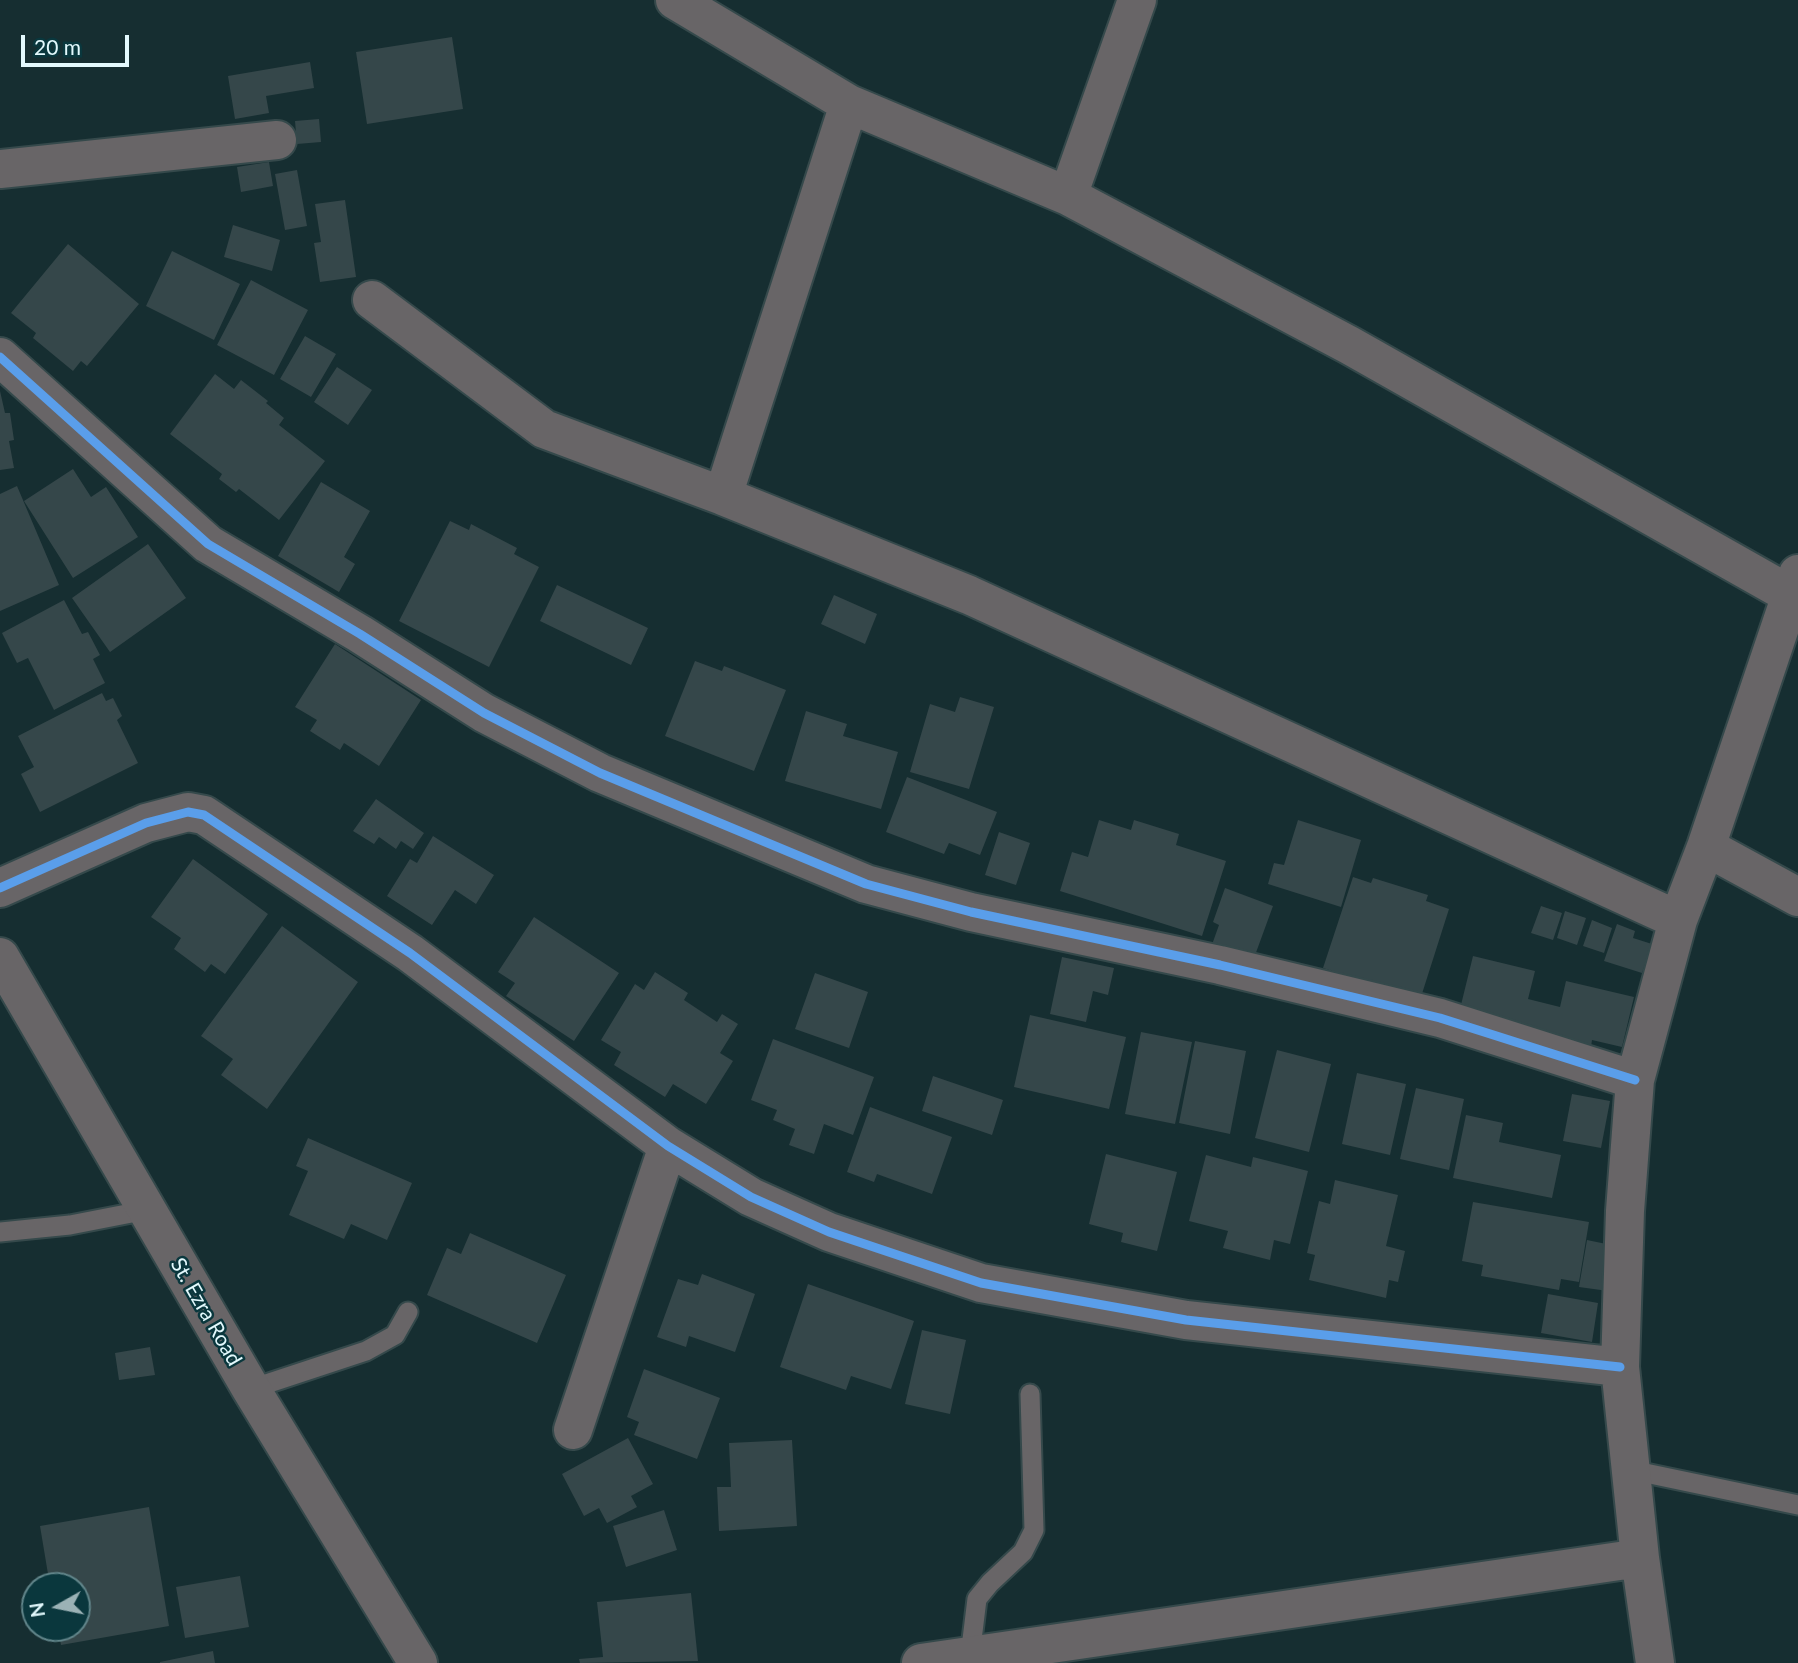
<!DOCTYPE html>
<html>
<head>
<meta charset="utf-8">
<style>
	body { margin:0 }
	#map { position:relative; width:1798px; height:1663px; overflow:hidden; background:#162e31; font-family:Lato,sans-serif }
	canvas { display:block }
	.north { position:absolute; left:21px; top:1572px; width:70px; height:70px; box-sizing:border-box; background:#0a373d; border:2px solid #61858a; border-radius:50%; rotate:261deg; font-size:19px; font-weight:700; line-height:28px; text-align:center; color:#e3f9fd }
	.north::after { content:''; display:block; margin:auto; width:24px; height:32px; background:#9bb2b6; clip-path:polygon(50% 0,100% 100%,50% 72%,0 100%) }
	.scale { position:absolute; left:21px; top:35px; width:108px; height:32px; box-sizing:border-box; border:4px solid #e3f9fd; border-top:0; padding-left:9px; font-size:21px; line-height:24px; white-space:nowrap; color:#e3f9fd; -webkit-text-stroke:5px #0a373d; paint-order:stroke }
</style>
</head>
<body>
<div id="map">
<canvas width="1798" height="1663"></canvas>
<div class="north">N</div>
<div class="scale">20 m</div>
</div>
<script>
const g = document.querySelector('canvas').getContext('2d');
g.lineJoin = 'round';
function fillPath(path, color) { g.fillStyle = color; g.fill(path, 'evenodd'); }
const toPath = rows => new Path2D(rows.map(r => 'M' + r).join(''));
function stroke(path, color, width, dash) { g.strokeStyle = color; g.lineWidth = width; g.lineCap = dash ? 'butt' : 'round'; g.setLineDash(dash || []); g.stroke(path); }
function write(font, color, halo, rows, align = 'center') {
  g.font = font + ' Lato,sans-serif'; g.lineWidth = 5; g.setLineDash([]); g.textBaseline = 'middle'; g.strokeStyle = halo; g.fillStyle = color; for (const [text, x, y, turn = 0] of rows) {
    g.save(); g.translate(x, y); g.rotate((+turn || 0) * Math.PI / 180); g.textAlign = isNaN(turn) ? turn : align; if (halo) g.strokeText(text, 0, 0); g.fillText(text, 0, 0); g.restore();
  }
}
fillPath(toPath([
	[452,37,463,109,367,124,356,52],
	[310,62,314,88,266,96,269,113,235,119,228,76],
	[319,119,321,142,297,144,295,121],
	[269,162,273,186,241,192,237,167],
	[297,170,307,226,285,230,275,174],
	[345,200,356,277,320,282,314,243,321,242,315,204],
	[233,225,280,240,272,271,224,257],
	[68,244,139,304,87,366,81,361,73,371,33,338,36,333,11,313],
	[172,251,240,284,214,340,146,306],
	[251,280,308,310,274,375,217,345],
	[305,336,336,354,311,397,280,379],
	[337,367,372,390,348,425,314,402],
	[215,374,234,389,241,380,268,401,266,403,284,418,279,425,325,461,279,520,239,489,236,492,219,479,222,474,170,434],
	[0,391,5,413,10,413,14,440,9,441,14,468,0,470],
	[73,469,91,497,106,487,138,537,73,578,24,501],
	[321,482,370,511,344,557,355,564,339,592,278,556],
	[17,486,59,585,0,611,0,494],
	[450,521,469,530,471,524,517,548,514,554,539,567,489,667,399,621],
	[148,544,186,598,110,652,72,598],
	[557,585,648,628,631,665,540,621],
	[834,595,877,614,865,644,821,624],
	[64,600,82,634,88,632,100,655,93,659,105,683,54,710,28,658,17,663,2,633],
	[335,644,421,700,379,766,344,743,340,750,310,731,317,720,295,707],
	[695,661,722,671,724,666,786,690,754,771,665,736],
	[102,693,106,701,113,698,122,716,117,720,138,763,40,812,21,774,34,767,18,736],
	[960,697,994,707,969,789,910,772,930,704,955,712],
	[806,711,847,724,843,736,898,752,881,809,785,781],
	[907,777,997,812,980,855,949,843,944,854,886,832],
	[376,799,424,833,413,849,401,841,396,849,379,837,374,844,353,831],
	[1099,820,1131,830,1134,820,1179,834,1176,845,1226,861,1202,936,1060,891,1072,852,1088,857],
	[1298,820,1361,840,1341,907,1268,884,1274,863,1284,865],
	[999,832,1030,843,1016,885,985,875],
	[433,836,494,875,476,904,455,890,432,925,387,896,410,859,417,863],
	[193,859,268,914,225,974,211,964,205,972,174,949,181,938,151,917],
	[1353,877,1371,883,1373,878,1428,895,1426,901,1449,909,1420,1000,1323,968],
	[1225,888,1273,906,1250,969,1209,953,1219,925,1213,922],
	[1541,906,1562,913,1553,940,1531,933],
	[1565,911,1586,918,1577,945,1557,938],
	[534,917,619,973,574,1041,506,996,515,983,498,972],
	[1592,920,1612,928,1604,953,1583,946],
	[1617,924,1635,931,1633,938,1652,944,1642,973,1604,961],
	[282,926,358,982,267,1109,221,1075,233,1059,201,1036],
	[1473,956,1535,971,1528,999,1560,1007,1566,981,1634,997,1622,1047,1592,1040,1591,1047,1459,1013],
	[1062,957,1114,968,1108,995,1093,991,1086,1022,1050,1014],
	[655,972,688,993,684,1000,717,1022,722,1014,738,1024,720,1053,733,1061,706,1104,673,1084,665,1097,614,1065,621,1052,601,1040,635,984,644,990],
	[815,973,868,992,849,1048,795,1029],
	[1030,1015,1126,1037,1109,1109,1014,1087],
	[1141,1032,1192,1042,1175,1124,1125,1114],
	[773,1039,874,1077,853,1135,824,1124,814,1154,789,1145,795,1129,773,1120,777,1110,751,1100],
	[1195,1041,1246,1051,1230,1134,1179,1123],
	[1277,1050,1331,1064,1309,1152,1255,1138],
	[1357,1073,1406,1084,1390,1155,1342,1144],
	[933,1076,1003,1100,992,1135,922,1111],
	[1416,1088,1464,1099,1449,1170,1400,1159],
	[1572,1094,1610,1101,1601,1148,1563,1141],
	[870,1107,952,1137,932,1194,877,1174,874,1182,847,1172],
	[1466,1115,1503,1123,1499,1142,1561,1155,1552,1198,1453,1178],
	[308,1138,412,1183,387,1240,351,1224,344,1239,289,1215,308,1171,296,1166],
	[1106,1154,1177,1172,1157,1251,1121,1242,1123,1233,1089,1224],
	[1206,1155,1251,1167,1253,1157,1308,1171,1290,1244,1274,1240,1270,1260,1223,1248,1228,1231,1189,1221],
	[1335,1180,1398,1195,1386,1246,1405,1251,1398,1282,1389,1280,1386,1298,1309,1280,1315,1255,1307,1253,1319,1201,1330,1204],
	[1473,1202,1589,1222,1579,1282,1561,1279,1559,1290,1481,1276,1483,1265,1462,1261],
	[470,1233,566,1275,537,1343,427,1295,447,1248,461,1254],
	[1587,1240,1616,1246,1608,1291,1579,1287],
	[702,1274,755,1294,735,1352,689,1336,686,1347,657,1337,678,1279,698,1285],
	[808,1284,914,1321,891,1389,851,1376,846,1390,780,1367],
	[1548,1294,1598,1303,1592,1342,1541,1333],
	[922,1330,966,1340,950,1414,905,1404],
	[150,1347,155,1375,119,1380,115,1353],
	[644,1369,720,1398,697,1459,634,1435,639,1422,627,1417],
	[628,1438,653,1484,631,1496,637,1507,607,1523,599,1508,584,1516,562,1474],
	[792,1440,797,1526,719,1531,717,1487,731,1487,729,1443],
	[149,1507,169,1626,61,1645,58,1628,77,1628,77,1586,50,1586,40,1526],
	[664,1510,677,1550,626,1567,613,1526],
	[240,1576,249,1627,185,1638,176,1587],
	[691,1593,698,1661,580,1663,579,1659,603,1657,597,1602],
	[213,1651,215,1663,160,1663,160,1662]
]), '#35474a');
const service = toPath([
	[0,1232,70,1225,147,1210],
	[251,1389,366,1351,395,1335,408,1312],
	[1631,1470,1798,1505],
	[970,1656,977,1599,990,1583,1023,1552,1034,1530,1030,1394]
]);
const minor = toPath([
	[675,0,849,104,1068,196,1349,345,1798,599],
	[849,104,723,496,969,595,1678,920],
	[0,169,277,140],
	[1068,196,1137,0],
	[372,300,544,429,723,496],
	[0,357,208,544,360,634,484,713,600,773,866,884,971,912,1220,965,1440,1018,1635,1080],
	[1706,847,1798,897],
	[0,888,146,823,188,812,204,815,410,953,668,1146,751,1197,829,1232,981,1283,1186,1320,1620,1367],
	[0,957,251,1389,418,1663],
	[573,1430,668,1146],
	[921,1663,1640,1558],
	[1655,1663,1640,1558,1620,1367,1625,1211,1635,1080,1678,920,1706,847,1798,574]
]);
stroke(service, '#35494b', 23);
stroke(minor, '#35494b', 42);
stroke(service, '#686567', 19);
stroke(minor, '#686567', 38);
stroke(toPath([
	[0,357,208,544,360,634,484,713,600,773,866,884,971,912,1220,965,1440,1018,1635,1080],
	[0,888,146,823,188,812,204,815,410,953,668,1146,751,1197,829,1232,981,1283,1186,1320,1620,1367]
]), '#5a9eea', 9);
write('21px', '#e3f9fd', '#0a373d', [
	["St. Ezra Road",206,1312,60]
]);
</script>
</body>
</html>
